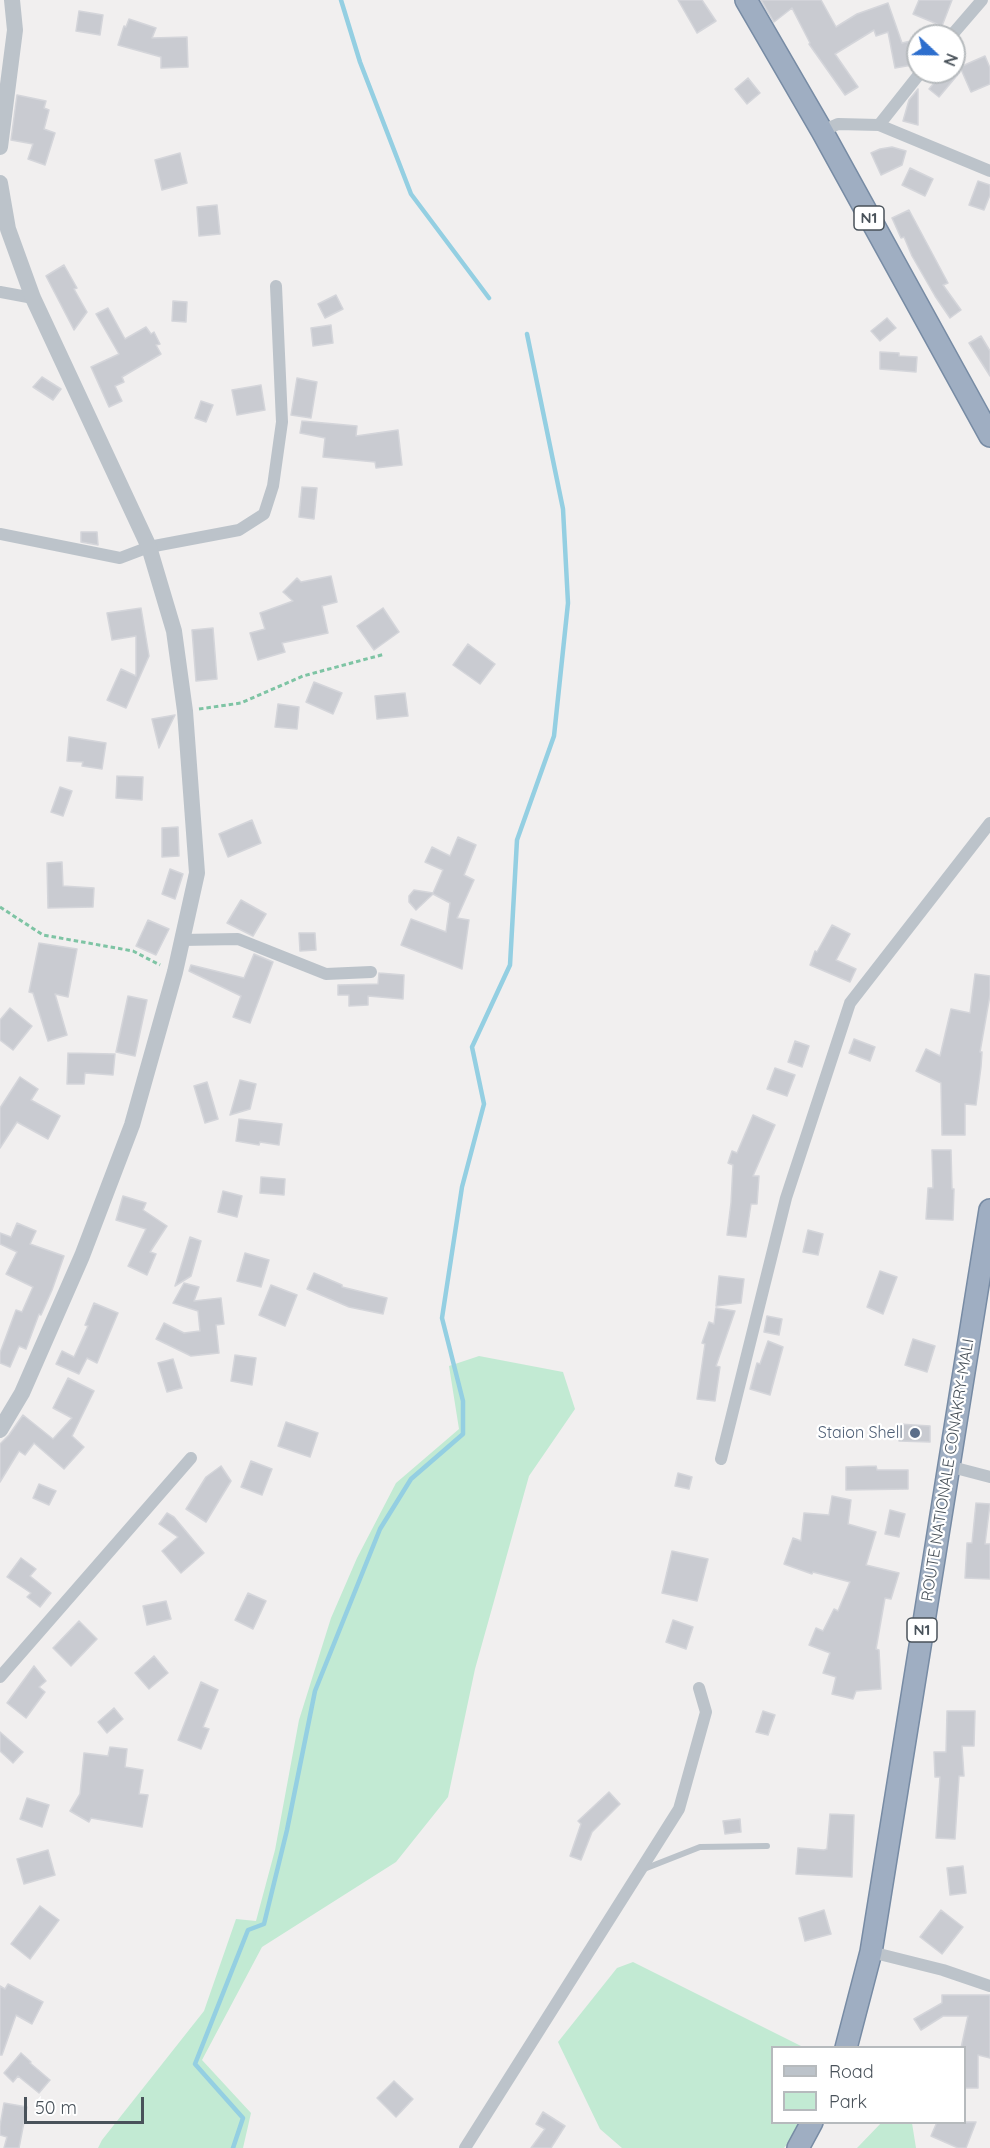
<!DOCTYPE html>
<html>
<head>
<meta charset="utf-8">
<style>
	body { margin:0 }
	#map { position:relative; width:990px; height:2148px; overflow:hidden; background:#f1efef; font-family:Quicksand,sans-serif }
	canvas { display:block }
	.legend { position:absolute; left:771px; top:2046px; width:195px; height:78px; box-sizing:border-box; background:#fff; border:2px solid #b6babd; margin:0; padding:8px 10px; list-style:none; font-size:18px; color:#49525a }
	.legend li { display:flex; align-items:center; gap:12px; height:30px }
	.legend b { width:30px; border:2px solid #b6babd }
	.north { position:absolute; left:906px; top:24px; width:60px; height:60px; box-sizing:border-box; background:#fff; border:2px solid #b6babd; border-radius:50%; rotate:112deg; font-size:16px; font-weight:700; line-height:24px; text-align:center; color:#49525a }
	.north::after { content:''; display:block; margin:auto; width:21px; height:27px; background:#2d6ecd; clip-path:polygon(50% 0,100% 100%,50% 72%,0 100%) }
	.scale { position:absolute; left:24px; top:2097px; width:120px; height:27px; box-sizing:border-box; border:3px solid #49525a; border-top:0; padding-left:8px; font-size:18px; line-height:21px; white-space:nowrap; color:#49525a; -webkit-text-stroke:4px #fff; paint-order:stroke }
</style>
</head>
<body>
<div id="map">
<canvas width="990" height="2148"></canvas>
<ul class="legend">
<li><b style="height:8px;background:#bcc3ca"></b>Road</li>
<li><b style="height:16px;background:#c2ead3"></b>Park</li>
</ul>
<div class="north">N</div>
<div class="scale">50 m</div>
</div>
<script>
const g = document.querySelector('canvas').getContext('2d');
g.lineJoin = 'round';
function fillPath(path, color) { g.fillStyle = color; g.fill(path, 'evenodd'); }
const toPath = rows => new Path2D(rows.map(r => 'M' + r).join(''));
function stroke(path, color, width, dash) { g.strokeStyle = color; g.lineWidth = width; g.lineCap = dash ? 'butt' : 'round'; g.setLineDash(dash || []); g.stroke(path); }
function write(font, color, halo, rows, align = 'center') {
  g.font = font + ' Quicksand,sans-serif'; g.lineWidth = 4.5; g.setLineDash([]); g.textBaseline = 'middle'; g.strokeStyle = halo; g.fillStyle = color; for (const [text, x, y, turn = 0] of rows) {
    g.save(); g.translate(x, y); g.rotate((+turn || 0) * Math.PI / 180); g.textAlign = isNaN(turn) ? turn : align; if (halo) g.strokeText(text, 0, 0); g.fillText(text, 0, 0); g.restore();
  }
}
fillPath(toPath([
	[479,1356,563,1372,575,1409,529,1476,475,1669,448,1797,396,1862,262,1947,202,2060,251,2113,243,2148,98,2148,102,2140,204,2011,236,1919,256,1921,275,1850,299,1720,331,1618,357,1558,396,1483,459,1429,449,1366],
	[633,1962,803,2047,772,2048,772,2122,798,2123,795,2135,784,2148,622,2148,600,2129,558,2042,617,1968],
	[882,2122,912,2123,916,2148,857,2148]
]), '#c2ead3');
stroke(toPath([
	[341,0,360,62,411,194,489,298],
	[233,2148,243,2118,195,2064,248,1930,264,1924,287,1830,315,1691,380,1529,411,1479,463,1434,463,1401,442,1318,462,1187,484,1104,472,1047,510,965,517,840,554,736,568,603,563,509,527,334]
]), '#94cfe2', 4.5);
const building = toPath([
	[678,0,702,0,716,21,697,33,678,0],
	[761,0,821,0,836,27,857,14,888,3,902,43,915,40,918,64,895,68,888,32,876,36,874,30,835,54,858,87,845,95,809,44,810,43,792,8,774,22,761,0],
	[919,0,952,0,942,26,913,14,919,0],
	[79,11,103,15,100,35,76,31,79,11],
	[129,19,156,28,152,38,187,37,188,67,161,68,161,57,118,45,124,26,126,27,129,19],
	[985,56,990,68,990,84,971,92,960,67,985,56],
	[943,72,960,72,939,97,929,89,943,72],
	[748,78,760,93,747,104,735,89,748,78],
	[918,89,918,125,903,121,909,100,918,89],
	[17,95,46,101,44,108,49,110,44,129,55,133,45,165,28,159,33,144,11,140,17,95],
	[892,147,906,151,902,165,881,175,871,153,880,149,892,147],
	[180,153,187,183,162,190,155,160,180,153],
	[910,168,933,179,925,196,902,185,910,168],
	[978,181,990,185,990,195,984,210,969,205,978,181],
	[217,205,220,234,199,236,197,207,217,205],
	[909,210,948,283,943,285,961,310,950,318,935,296,912,256,904,237,901,238,892,218,909,210],
	[64,265,77,288,74,289,87,312,74,330,46,276,64,265],
	[336,295,343,309,325,318,318,304,336,295],
	[173,301,187,302,186,322,172,321,173,301],
	[108,308,125,339,146,327,151,334,154,332,160,344,156,345,161,354,122,377,124,382,115,386,122,401,109,407,91,367,119,354,96,314,108,308],
	[887,318,896,328,880,341,871,331,887,318],
	[331,325,333,343,313,346,311,328,331,325],
	[981,336,990,351,990,376,969,343,981,336],
	[880,352,899,353,899,356,917,357,916,372,880,369,880,352],
	[42,377,61,389,53,400,33,387,42,377],
	[297,378,317,382,311,418,291,415,297,378],
	[261,385,265,410,237,415,232,390,261,385],
	[201,401,213,405,206,422,195,418,201,401],
	[302,421,357,426,356,436,398,430,402,465,376,468,375,462,323,457,325,438,300,433,302,421],
	[302,487,317,488,314,519,299,517,302,487],
	[81,532,97,532,98,545,81,542,81,532],
	[331,576,337,602,322,606,328,633,282,643,285,652,258,660,250,633,265,629,260,613,293,601,283,592,297,578,301,582,331,576],
	[141,608,149,656,126,708,107,700,121,669,136,676,136,636,112,640,107,613,141,608],
	[383,608,399,632,374,650,357,626,383,608],
	[213,628,217,679,196,681,192,630,213,628],
	[468,644,495,664,480,684,453,665,468,644],
	[314,682,342,693,333,714,306,702,314,682],
	[405,693,408,716,377,719,375,696,405,693],
	[278,704,299,707,297,729,275,727,278,704],
	[175,715,159,748,152,719,175,715],
	[69,737,106,743,102,769,82,766,83,762,67,761,69,737],
	[117,776,143,777,142,800,116,798,117,776],
	[60,787,72,791,63,816,51,812,60,787],
	[252,820,261,843,228,857,219,834,252,820],
	[178,827,179,856,162,857,162,828,178,827],
	[458,837,476,845,464,875,474,880,457,918,469,920,462,969,401,945,411,919,446,932,450,903,433,894,416,910,409,902,409,896,414,890,433,893,443,870,425,862,432,847,450,856,458,837],
	[62,862,63,886,94,888,93,907,48,908,47,863,62,862],
	[170,869,183,874,175,899,162,894,170,869],
	[241,900,266,914,253,936,227,923,241,900],
	[148,920,169,929,156,955,136,946,148,920],
	[832,925,850,934,836,960,856,969,850,982,810,965,815,951,817,952,832,925],
	[299,933,315,933,316,950,300,951,299,933],
	[39,943,77,949,68,997,55,994,67,1035,48,1041,33,993,29,992,39,943],
	[254,954,273,962,250,1023,233,1017,241,996,189,971,191,965,244,978,254,954],
	[379,973,404,975,403,999,368,996,368,1005,349,1006,349,995,338,995,338,985,378,984,379,973],
	[975,974,990,976,990,995,980,1052,982,1052,981,1067,976,1105,965,1104,965,1135,942,1135,941,1083,916,1071,926,1049,940,1056,951,1009,970,1013,975,974],
	[128,996,147,1000,135,1056,116,1052,128,996],
	[10,1008,32,1026,13,1050,0,1040,0,1020,10,1008],
	[854,1039,875,1047,870,1061,849,1053,854,1039],
	[795,1041,809,1046,802,1067,788,1062,795,1041],
	[68,1053,115,1054,113,1075,85,1073,84,1084,67,1084,68,1053],
	[775,1068,795,1075,787,1096,767,1089,775,1068],
	[20,1077,38,1089,31,1100,60,1116,48,1139,17,1122,0,1148,0,1108,20,1077],
	[240,1080,256,1084,250,1109,230,1115,240,1080],
	[207,1082,218,1119,205,1123,194,1086,207,1082],
	[753,1115,775,1125,753,1176,759,1176,757,1204,751,1204,746,1237,727,1235,731,1203,733,1165,728,1163,732,1151,737,1153,753,1115],
	[239,1119,282,1124,279,1145,260,1142,259,1145,236,1141,239,1119],
	[932,1150,951,1150,952,1189,954,1189,953,1220,926,1219,928,1188,933,1188,932,1150],
	[261,1177,285,1179,284,1195,260,1193,261,1177],
	[223,1191,242,1196,237,1217,218,1212,223,1191],
	[123,1196,146,1203,143,1210,167,1226,150,1252,156,1254,147,1275,128,1266,146,1229,116,1220,123,1196],
	[17,1223,36,1231,30,1244,64,1256,52,1290,41,1315,39,1314,26,1349,19,1346,10,1367,0,1363,0,1353,16,1310,22,1312,33,1287,6,1274,17,1252,0,1244,0,1233,11,1237,17,1223],
	[808,1230,823,1234,818,1255,803,1252,808,1230],
	[190,1237,201,1241,191,1276,175,1286,190,1237],
	[245,1253,269,1260,261,1287,237,1281,245,1253],
	[880,1271,897,1277,883,1314,867,1307,880,1271],
	[314,1273,342,1285,342,1287,387,1298,383,1314,349,1307,307,1289,314,1273],
	[719,1276,744,1279,741,1303,716,1306,719,1276],
	[184,1283,199,1287,194,1301,221,1298,224,1324,216,1325,219,1353,191,1356,156,1339,164,1323,184,1333,200,1331,198,1311,173,1303,184,1283],
	[271,1285,297,1295,285,1326,259,1315,271,1285],
	[94,1303,118,1313,97,1363,87,1358,79,1374,56,1364,62,1351,74,1357,88,1326,85,1325,94,1303],
	[716,1308,735,1311,716,1366,720,1367,715,1401,697,1399,705,1344,702,1343,709,1322,714,1324,716,1308],
	[767,1316,782,1319,779,1335,764,1332,767,1316],
	[913,1339,935,1346,927,1372,905,1365,913,1339],
	[768,1341,783,1347,770,1395,750,1389,757,1363,760,1364,768,1341],
	[235,1355,256,1358,252,1385,231,1381,235,1355],
	[173,1359,182,1388,167,1392,158,1363,173,1359],
	[68,1378,94,1391,72,1436,84,1447,64,1469,34,1443,25,1455,19,1451,0,1482,0,1444,9,1435,23,1415,53,1439,72,1418,53,1408,68,1378],
	[286,1422,318,1433,310,1457,278,1446,286,1422],
	[899,1424,930,1426,930,1442,899,1441,899,1424],
	[251,1461,272,1469,262,1495,241,1487,251,1461],
	[221,1466,231,1481,206,1522,186,1509,206,1477,221,1466],
	[876,1466,877,1470,908,1470,908,1489,846,1490,846,1467,876,1466],
	[678,1473,692,1477,689,1489,675,1486,678,1473],
	[39,1484,56,1491,49,1505,33,1498,39,1484],
	[832,1496,851,1500,848,1524,876,1532,866,1565,899,1573,891,1599,885,1598,876,1649,879,1650,881,1689,856,1691,853,1699,832,1694,836,1677,823,1673,830,1653,809,1645,816,1628,823,1631,834,1609,838,1611,850,1582,813,1572,812,1574,784,1564,793,1538,801,1541,804,1513,829,1515,832,1496],
	[976,1503,990,1504,985,1544,990,1544,990,1579,965,1578,967,1543,972,1543,976,1503],
	[890,1510,905,1514,899,1537,885,1534,890,1510],
	[167,1513,174,1517,204,1553,181,1573,162,1551,178,1537,159,1524,167,1513],
	[672,1551,708,1559,697,1601,662,1593,672,1551],
	[21,1558,36,1569,30,1576,51,1593,40,1607,27,1597,31,1593,7,1577,21,1558],
	[248,1593,266,1601,253,1629,235,1620,248,1593],
	[166,1601,171,1619,147,1625,143,1606,166,1601],
	[673,1620,693,1627,686,1649,666,1642,673,1620],
	[79,1621,97,1639,71,1666,53,1648,79,1621],
	[154,1656,168,1673,149,1689,135,1673,154,1656],
	[34,1666,46,1681,39,1687,45,1692,26,1718,7,1703,34,1666],
	[201,1682,218,1690,203,1727,209,1729,201,1749,178,1740,201,1682],
	[114,1708,123,1719,107,1733,98,1722,114,1708],
	[763,1711,775,1715,768,1735,756,1732,763,1711],
	[947,1711,975,1711,974,1746,962,1746,964,1776,959,1776,955,1839,936,1838,940,1777,935,1777,934,1752,946,1752,947,1711],
	[0,1732,23,1752,13,1763,0,1751,0,1732],
	[110,1747,127,1749,125,1767,143,1770,139,1794,148,1795,142,1827,91,1818,89,1822,70,1811,80,1794,84,1753,108,1756,110,1747],
	[609,1792,620,1804,592,1832,581,1860,570,1856,581,1824,578,1821,609,1792],
	[27,1798,49,1805,42,1827,20,1819,27,1798],
	[830,1814,854,1815,852,1877,796,1874,798,1848,824,1850,827,1849,830,1814],
	[740,1819,741,1832,725,1834,723,1821,740,1819],
	[48,1850,55,1875,24,1884,17,1859,48,1850],
	[963,1866,966,1893,950,1895,947,1868,963,1866],
	[40,1906,59,1920,30,1959,11,1944,40,1906],
	[824,1910,831,1934,805,1941,799,1918,824,1910],
	[941,1910,963,1927,942,1954,920,1937,941,1910],
	[8,1984,43,2002,32,2024,16,2015,2,2055,0,2055,0,1986,5,1989,8,1984],
	[942,1995,990,1995,990,2058,978,2055,978,2088,964,2088,964,2048,961,2048,968,2016,943,2016,921,2030,914,2019,942,2003,942,1995],
	[21,2053,31,2062,30,2063,50,2080,39,2093,18,2076,13,2082,4,2073,21,2053],
	[394,2081,413,2099,396,2117,377,2098,394,2081],
	[4,2103,27,2107,19,2148,4,2148,7,2137,0,2135,0,2126,4,2103],
	[543,2112,565,2126,551,2148,531,2148,545,2129,536,2124,543,2112],
	[937,2122,976,2122,966,2148,958,2148,931,2136,937,2122]
]);
fillPath(building, '#c9cbd1');
stroke(building, '#d4d5da', 1.5);
const trunk = toPath([
	[746,0,822,131,990,436],
	[846,2048,871,1952,990,1210],
	[798,2148,812,2122]
]);
stroke(trunk, '#778ba4', 24);
stroke(toPath([
	[199,709,241,703,303,676,385,654],
	[0,907,43,935,133,951,160,965]
]), '#7ec4a4', 3, [4.5, 3]);
stroke(toPath([
	[644,1869,700,1847,767,1846]
]), '#bcc3ca', 6);
stroke(toPath([
	[951,36,982,0],
	[879,125,921,72],
	[822,131,838,124,879,125,990,171],
	[0,292,33,298],
	[0,534,120,558,149,547,239,530,264,514,273,486,282,422,276,286],
	[182,940,238,939,326,974,371,972],
	[721,1459,786,1198,850,1003,990,823],
	[948,1466,990,1477],
	[0,1677,191,1458],
	[871,1952,943,1970,990,1986],
	[465,2148,679,1809,706,1712,699,1688]
]), '#bcc3ca', 12);
stroke(toPath([
	[0,147,15,30,12,0],
	[0,183,8,229,33,298,149,547,174,631,185,711,197,873,175,972,132,1125,82,1256,22,1393,0,1430]
]), '#bcc3ca', 16);
stroke(trunk, '#9faec2', 21);
for (const [x, y, r, color] of [
	[915,1433,6,"#5c6f8a"]
]) { const dot = new Path2D(); dot.arc(x, y, r, 0, 2 * Math.PI); g.fillStyle = color; g.fill(dot); stroke(dot, '#fff', 2); }
for (const [x, y, w] of [
	[869,218,30],
	[922,1630,30]
]) { const box = new Path2D(); box.roundRect(x - w / 2, y - 12, w, 24, 4.5); g.fillStyle = '#fff'; g.fill(box); stroke(box, '#49525a', 1.5); }
write('bold 15px', '#49525a', null, [
	["N1",869,218],
	["N1",922,1630]
]);
write('16px', '#4e5e75', '#fff', [
	["Staion Shell",903,1433]
], 'right');
write('16px', '#49525a', '#fff', [
	["ROUTE NATIONALE CONAKRY-MALI",948,1470,-81]
]);
</script>
</body>
</html>
